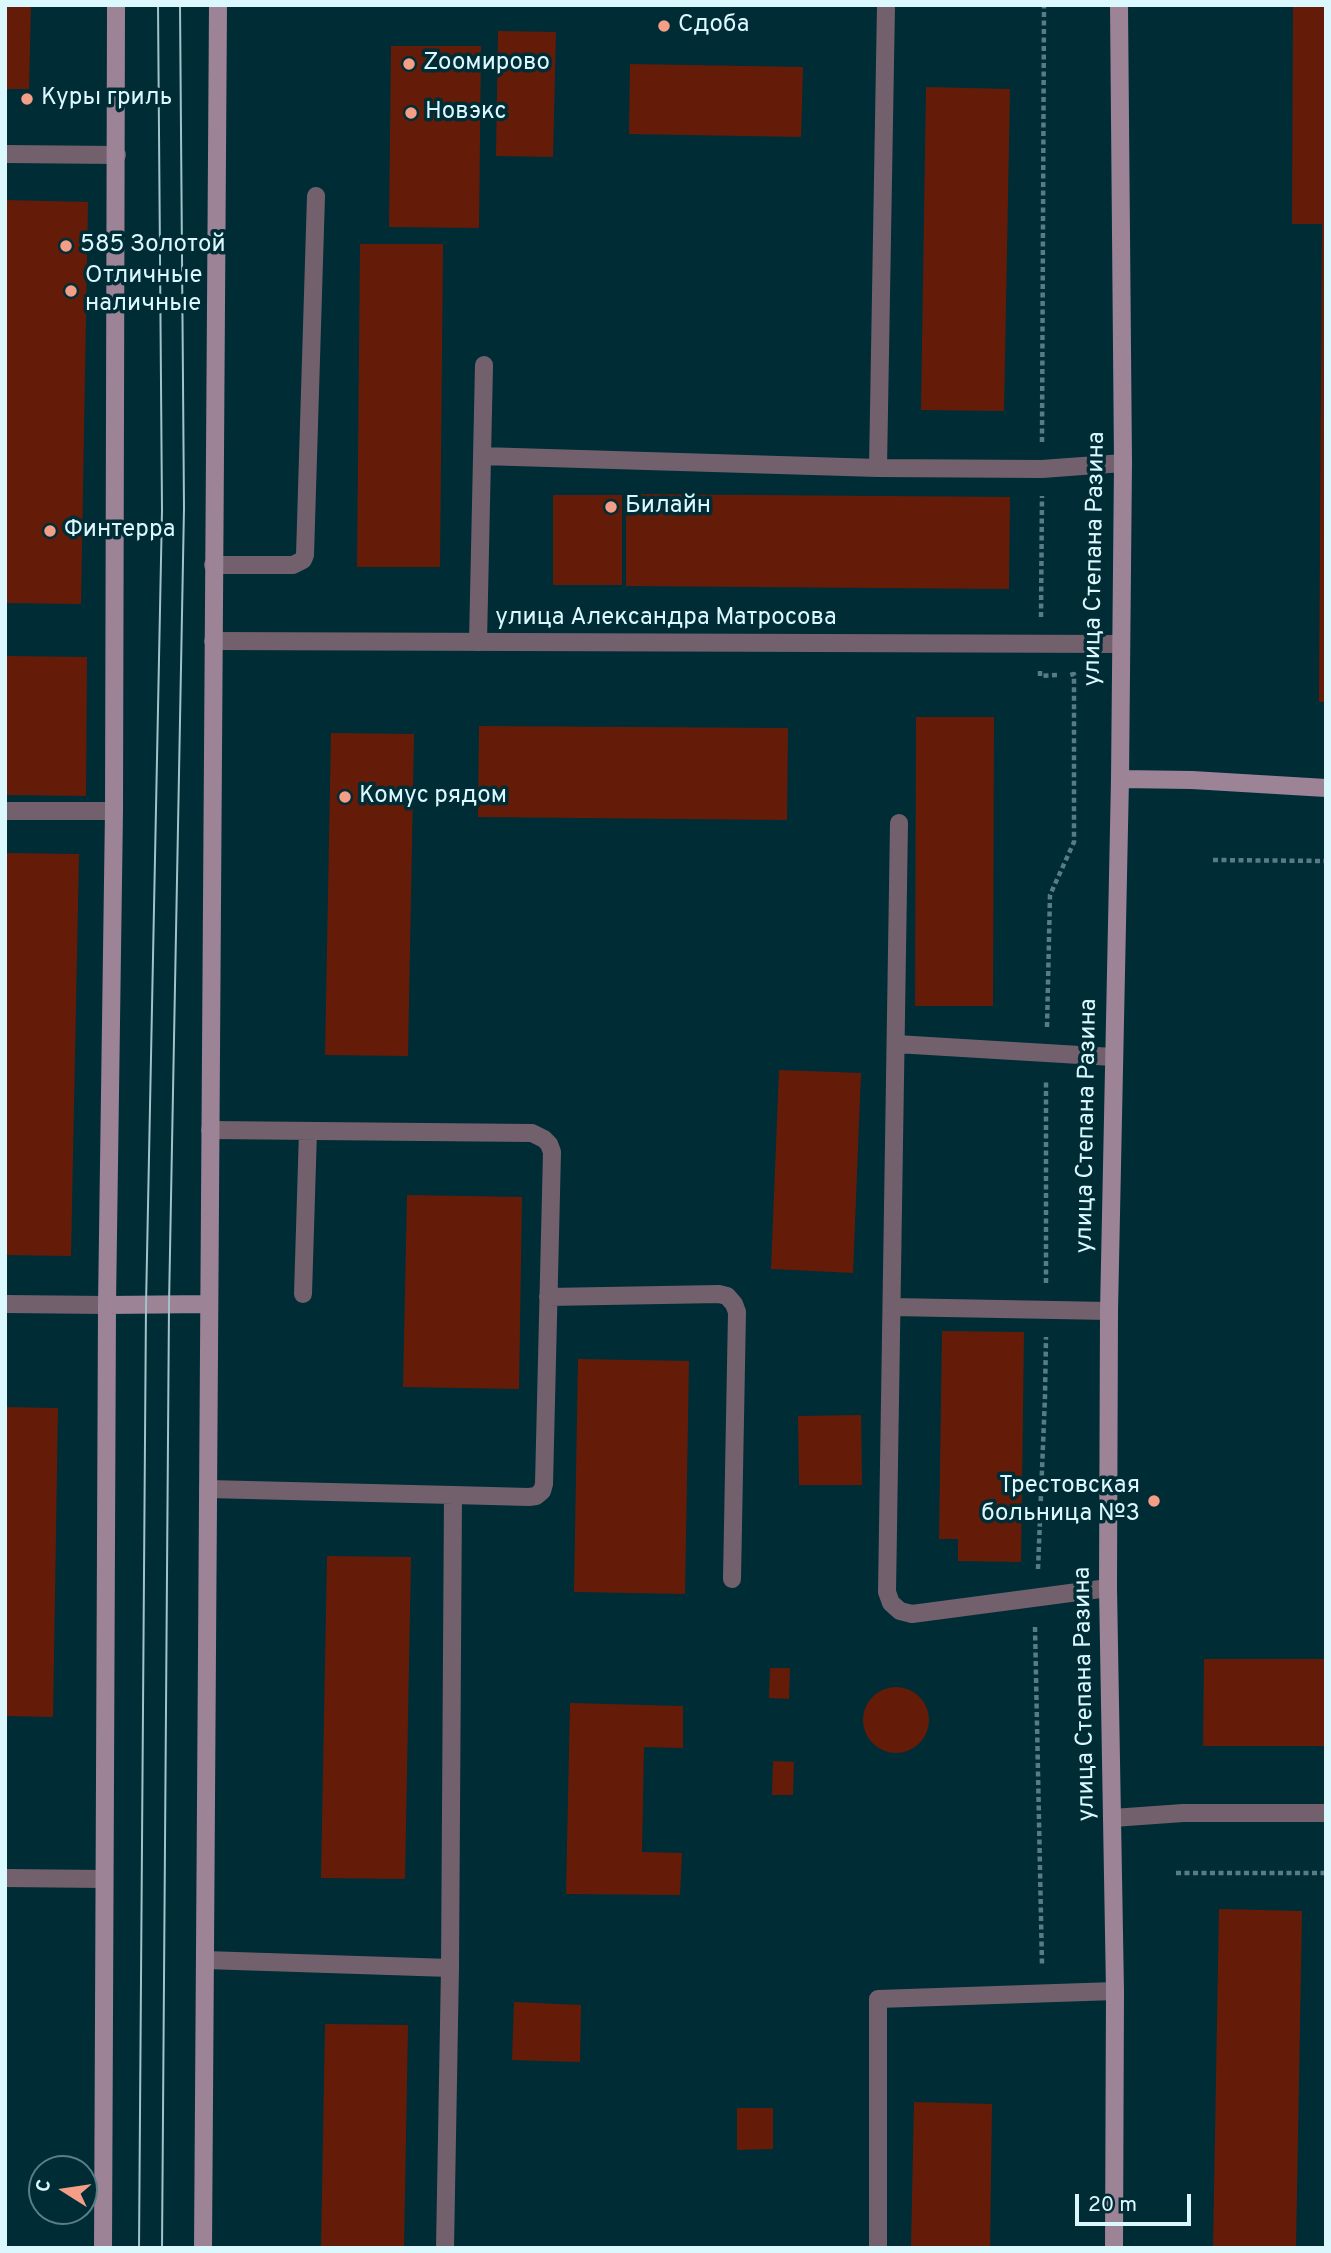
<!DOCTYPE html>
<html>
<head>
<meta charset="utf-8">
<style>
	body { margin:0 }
	#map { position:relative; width:1331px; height:2253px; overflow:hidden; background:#002c35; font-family:Overpass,sans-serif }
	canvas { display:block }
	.frame { position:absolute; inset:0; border:7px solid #dcf8ff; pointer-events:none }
	.north { position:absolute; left:28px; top:2155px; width:70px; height:70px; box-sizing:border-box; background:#002c35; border:2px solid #587e86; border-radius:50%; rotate:282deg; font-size:19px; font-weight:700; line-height:28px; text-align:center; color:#dcf8ff }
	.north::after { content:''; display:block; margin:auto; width:24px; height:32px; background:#f49e88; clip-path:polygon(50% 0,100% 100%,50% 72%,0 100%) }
	.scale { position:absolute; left:1075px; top:2194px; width:116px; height:32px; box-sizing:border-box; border:4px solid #dcf8ff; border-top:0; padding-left:9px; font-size:21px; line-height:24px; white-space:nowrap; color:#dcf8ff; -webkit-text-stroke:5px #002c35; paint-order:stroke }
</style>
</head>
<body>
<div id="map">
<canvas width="1331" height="2253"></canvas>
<div class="frame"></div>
<div class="north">С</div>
<div class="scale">20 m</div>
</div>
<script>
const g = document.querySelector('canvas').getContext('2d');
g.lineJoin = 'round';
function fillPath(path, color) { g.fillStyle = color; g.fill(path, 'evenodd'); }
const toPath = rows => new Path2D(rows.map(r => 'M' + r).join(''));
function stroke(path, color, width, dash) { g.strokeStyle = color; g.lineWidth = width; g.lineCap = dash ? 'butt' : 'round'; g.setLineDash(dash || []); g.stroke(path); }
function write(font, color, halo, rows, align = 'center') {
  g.font = font + ' Overpass,sans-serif'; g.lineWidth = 7; g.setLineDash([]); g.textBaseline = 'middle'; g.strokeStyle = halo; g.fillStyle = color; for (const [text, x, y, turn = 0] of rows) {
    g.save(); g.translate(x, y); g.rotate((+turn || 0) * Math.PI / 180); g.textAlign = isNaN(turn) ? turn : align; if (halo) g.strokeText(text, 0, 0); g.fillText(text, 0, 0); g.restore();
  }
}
fillPath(toPath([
	[5,5,31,5,29,89,5,89],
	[1293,5,1326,5,1326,702,1319,702,1322,224,1292,224],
	[498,31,556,32,553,157,496,156],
	[391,46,481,46,479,228,389,227],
	[630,64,803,67,801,137,629,134],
	[926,87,1010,89,1004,411,921,410],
	[5,200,88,202,81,604,5,603],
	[360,244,443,244,440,567,357,567],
	[626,494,1010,497,1009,589,626,586],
	[553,495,622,495,622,585,553,585],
	[5,656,87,657,86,796,5,795],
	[916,717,994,717,993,1006,915,1006],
	[479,726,788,728,787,820,478,817],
	[331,733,414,734,408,1056,325,1055],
	[5,853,79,854,71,1256,5,1255],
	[779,1070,861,1073,853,1273,771,1269],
	[407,1195,522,1197,519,1389,403,1387],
	[942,1331,1024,1332,1021,1562,958,1561,958,1539,939,1539],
	[578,1359,689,1361,685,1594,574,1592],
	[5,1407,58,1408,53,1717,5,1716],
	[861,1415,862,1485,799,1485,798,1416],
	[327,1556,411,1557,405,1879,321,1878],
	[1204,1659,1326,1659,1326,1746,1203,1746],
	[770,1668,790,1668,789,1699,769,1698],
	'863 1720a33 33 0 1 1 66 0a33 33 0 1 1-66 0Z',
	[570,1703,683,1706,683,1748,644,1747,642,1852,682,1853,680,1895,566,1894],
	[773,1761,794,1762,793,1795,772,1795],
	[1219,1909,1302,1911,1296,2248,1213,2248],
	[514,2002,581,2005,580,2062,512,2060],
	[325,2024,408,2025,404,2248,321,2248],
	[914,2102,992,2104,990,2248,911,2248],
	[737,2108,773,2108,773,2149,737,2150]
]), '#641c09');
stroke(toPath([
	[1042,442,1044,5],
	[1041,617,1042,496],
	[1040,671,1040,676,1058,675],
	[1213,860,1326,861],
	[1047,1027,1050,895,1074,842,1074,674,1070,675],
	[1046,1283,1046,1081],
	[1038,1569,1045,1396,1046,1337],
	[1035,1627,1042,1965],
	[1176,1873,1326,1873]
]), '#577c85', 4.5, [5, 3.5]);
stroke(toPath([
	[5,154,117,155],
	[482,456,878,468,1042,469,1123,463],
	[878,468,886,5],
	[213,565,293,565,303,560,305,555,316,196],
	[478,642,484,365],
	[5,811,114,811],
	[899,823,887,1592,891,1603,900,1611,912,1614,1108,1588],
	[896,1044,1113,1057],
	[210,1130,532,1133,544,1139,549,1144,552,1152,544,1484,542,1491,536,1496,529,1497,453,1495],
	[303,1294,308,1131],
	[548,1297,719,1294,727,1296,734,1304,737,1312,732,1579],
	[892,1307,1109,1311],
	[208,1489,453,1495,450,1968,445,2248],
	[5,1878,104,1879],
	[205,1960,450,1968],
	[878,2248,878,1999,1115,1991]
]), '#72616d', 18);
stroke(toPath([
	[213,641,1120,644],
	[5,1304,107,1305],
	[1113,1818,1183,1813,1326,1813]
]), '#72616d', 18);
stroke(toPath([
	[1120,779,1192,780,1326,788],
	[107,1305,209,1304],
	[103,2248,107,1305,114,811,116,5],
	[203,2248,218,5],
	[1114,2248,1115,1991,1108,1588,1109,1311,1120,779,1123,463,1119,5]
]), '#9c8396', 18);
stroke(toPath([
	[139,2248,146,1305,162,510,158,5],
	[162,2248,169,1304,184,508,180,5]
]), '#a2c2ca', 2);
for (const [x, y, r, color] of [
	[664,26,7,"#f49e88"],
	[409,64,7,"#f49e88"],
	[27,99,7,"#f49e88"],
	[411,113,7,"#f49e88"],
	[66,246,7,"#f49e88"],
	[71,291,7,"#f49e88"],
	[611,507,7,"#f49e88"],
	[50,531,7,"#f49e88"],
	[345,797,7,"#f49e88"],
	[1154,1501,7,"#f49e88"]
]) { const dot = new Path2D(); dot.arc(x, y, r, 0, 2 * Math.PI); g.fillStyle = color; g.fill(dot); stroke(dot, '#002c35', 2.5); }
write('24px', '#dcf8ff', '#002c35', [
	["Сдоба",678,26],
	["Zooмирово",423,64],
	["Куры гриль",41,99],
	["Новэкс",425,113],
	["585 Золотой",80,246],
	["Отличные",85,277],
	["наличные",85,305],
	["Билайн",625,507],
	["Финтерра",64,531],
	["Комус рядом",359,797],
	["Трестовская",1140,1487,"right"],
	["больница №3",1140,1515,"right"]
], 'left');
write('24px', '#dcf8ff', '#002c35', [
	["улица Степана Разина",1096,559,-89],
	["улица Александра Матросова",666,619],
	["улица Степана Разина",1088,1126,-89],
	["улица Степана Разина",1086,1694,-91]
]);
</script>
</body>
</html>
